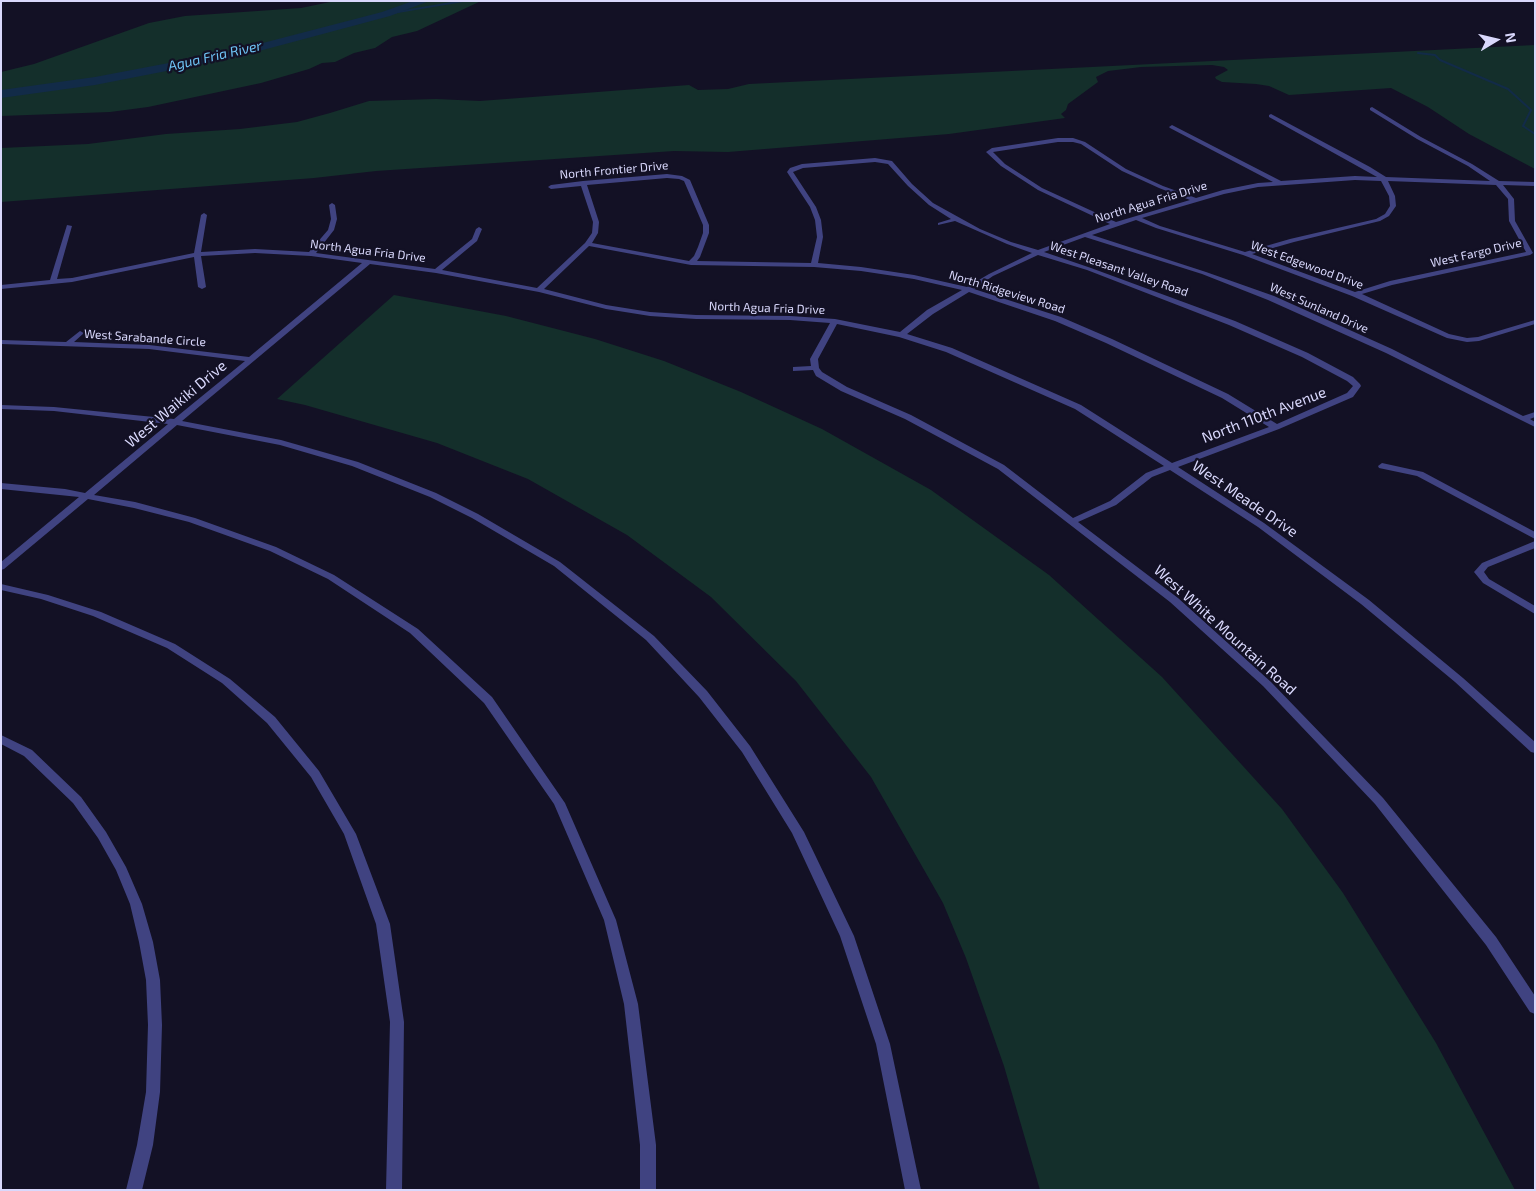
<!DOCTYPE html>
<html>
<head>
<meta charset="utf-8">
<style>
	body { margin:0 }
	#map { position:relative; width:1536px; height:1191px; overflow:hidden; background:#131125; font-family:"Exo 2",sans-serif }
	canvas { display:block }
	.frame { position:absolute; inset:0; border:2px solid #d9d8fc; pointer-events:none }
	.north { position:absolute; left:1471px; top:15px; width:50px; height:50px; -webkit-text-stroke:4px #131125; paint-order:stroke; rotate:81deg; font-size:14px; font-weight:700; line-height:20px; text-align:center; color:#d9d8fc }
	.north::after { content:''; display:block; margin:auto; width:18px; height:22px; background:#d9d8fc; clip-path:polygon(50% 0,100% 100%,50% 72%,0 100%) }
</style>
</head>
<body>
<div id="map">
<canvas width="1536" height="1191"></canvas>
<div class="frame"></div>
<div class="north">N</div>
</div>
<script>
const g = document.querySelector('canvas').getContext('2d');
g.lineJoin = 'round';
function fillPath(path, color) { g.fillStyle = color; g.fill(path, 'evenodd'); }
const toPath = rows => new Path2D(rows.map(r => 'M' + r).join(''));
function stroke(path, color, width, dash) { g.strokeStyle = color; g.lineWidth = width; g.lineCap = dash ? 'butt' : 'round'; g.setLineDash(dash || []); g.stroke(path); }
function write(font, color, halo, rows, align = 'center') {
  g.font = font + ' "Exo 2",sans-serif'; g.lineWidth = 4.5; g.setLineDash([]); g.textBaseline = 'middle'; g.strokeStyle = halo; g.fillStyle = color; for (const [text, x, y, turn = 0] of rows) {
    g.save(); g.translate(x, y); g.rotate((+turn || 0) * Math.PI / 180); g.textAlign = isNaN(turn) ? turn : align; if (halo) g.strokeText(text, 0, 0); g.fillText(text, 0, 0); g.restore();
  }
}
fillPath(toPath([
	[335,1,481,1,417,31,392,37,375,48,354,53,335,62,322,63,309,69,261,83,148,107,110,112,1,116,1,72,34,64,149,23,185,16,301,8],
	[1535,45,1535,169,1469,134,1428,107,1391,88,1289,95,1269,86,1256,84,1222,82,1216,79,1215,77,1228,70,1224,67,1212,65,1141,67,1108,71,1096,77,1098,82,1068,104,1066,110,1061,114,1065,118,949,134,728,152,674,151,376,171,314,178,1,202,1,148,88,144,166,134,240,129,297,122,330,113,369,101,436,99,480,101,689,85,698,90,728,89,749,84],
	[394,295,506,316,595,339,664,361,741,392,822,429,931,490,1049,575,1162,677,1282,809,1343,893,1436,1043,1515,1190,1040,1190,1004,1066,966,958,943,903,871,777,796,681,711,597,627,535,528,479,437,443,305,405,277,399]
]), '#142f2b');
stroke(toPath([
	[386,14,463,1],
	[1418,53,1435,55,1440,60,1508,89,1531,110,1523,126,1535,134]
]), '#122b48', 2);
fillPath(toPath([
	[413,1,429,1,390,16,233,58,95,85,1,98,1,90,95,77,232,51,382,12,413,1]
]), '#122b48');
fillPath(toPath([
	[1372,107,1421,137,1472,164,1499,181,1535,182,1535,186,1503,185,1514,199,1515,221,1533,253,1530,255,1392,285,1362,294,1449,334,1467,338,1478,337,1535,320,1535,324,1479,341,1467,342,1447,338,1352,296,1243,255,1156,228,1136,220,1092,235,1206,272,1274,296,1392,349,1523,416,1535,412,1535,417,1530,419,1535,422,1535,427,1386,353,1268,300,1202,274,1085,237,1044,252,1091,268,1235,321,1308,353,1353,377,1360,384,1361,386,1353,397,1279,429,1178,467,1264,523,1369,600,1463,678,1535,742,1535,753,1531,752,1455,682,1361,604,1258,527,1170,470,1152,477,1116,505,1078,522,1178,598,1271,682,1383,798,1496,937,1535,996,1535,1014,1530,1012,1486,945,1375,804,1263,686,1170,602,998,469,905,419,841,391,816,376,813,370,793,371,793,367,811,366,810,359,830,323,790,320,696,319,650,316,606,309,539,292,436,273,370,264,182,421,281,440,358,462,436,493,478,514,560,562,654,636,707,691,750,746,804,832,854,936,890,1044,921,1190,905,1190,876,1044,840,936,792,833,742,752,699,697,646,640,554,566,472,518,430,497,352,466,280,445,177,425,94,495,135,502,195,518,276,547,334,575,418,629,492,697,565,803,616,920,638,1004,656,1145,656,1190,640,1190,640,1145,624,1004,604,920,554,804,484,703,410,633,328,579,270,551,189,522,134,508,88,499,4,569,1,570,1,562,79,497,1,489,1,483,65,489,85,493,168,424,54,411,1,409,1,405,54,407,174,419,245,361,149,349,1,344,1,340,66,342,80,331,84,333,74,342,149,345,249,357,362,263,311,256,255,253,201,256,206,287,202,289,198,287,194,257,72,282,1,289,1,285,50,280,67,225,72,226,57,279,72,278,194,253,201,215,204,213,207,215,201,252,255,249,309,252,328,230,331,219,329,205,332,203,335,205,337,219,334,230,316,253,435,269,472,239,476,229,479,227,482,229,477,241,442,270,537,288,585,243,592,233,593,222,581,186,551,189,548,187,551,185,583,181,667,174,682,176,690,180,709,225,709,233,700,257,697,261,811,263,817,237,815,220,810,207,787,172,790,168,802,164,875,158,892,161,912,184,933,203,980,229,1011,242,1038,250,1110,224,1038,190,1001,166,986,152,992,148,1058,138,1073,138,1085,142,1126,169,1163,186,1196,198,1223,190,1258,183,1273,182,1170,128,1169,127,1172,125,1281,181,1355,176,1377,177,1269,117,1269,115,1271,114,1370,167,1386,177,1490,181,1468,166,1417,139,1370,110,1370,108,1372,107],
	[1058,142,1073,142,1081,144,1122,171,1159,188,1190,200,1116,222,1042,188,1005,164,993,152,1058,142],
	[875,162,888,164,908,186,929,205,951,219,938,223,938,225,955,221,1007,244,1032,253,989,274,967,287,914,275,861,267,818,263,823,237,821,220,816,207,793,172,803,168,875,162],
	[667,178,679,179,684,181,703,225,703,233,698,247,694,256,689,261,592,243,598,233,599,222,587,185,667,178],
	[1355,180,1381,181,1389,196,1390,206,1385,214,1376,219,1290,239,1245,252,1160,226,1142,218,1224,194,1258,187,1355,180],
	[1388,181,1496,185,1508,199,1509,221,1526,252,1390,281,1355,292,1252,254,1294,242,1380,221,1389,216,1396,206,1395,196,1388,181],
	[589,246,691,265,814,267,861,271,914,279,962,290,927,310,900,332,835,319,790,316,696,315,650,312,606,305,544,289,589,246],
	[1038,255,1087,270,1229,325,1302,357,1347,381,1353,386,1347,393,1277,424,1228,394,1112,339,1061,317,974,289,993,276,1038,255],
	[969,292,1055,321,1106,343,1222,398,1269,427,1172,463,1081,405,952,348,907,334,933,314,969,292],
	[837,324,899,337,946,352,1075,409,1164,466,1146,473,1110,501,1073,518,1004,465,911,415,847,387,822,372,819,368,818,359,837,324],
	[1382,463,1423,472,1535,532,1535,539,1417,476,1379,468,1378,466,1382,463],
	[1535,541,1535,548,1488,567,1484,572,1489,579,1535,606,1535,614,1483,583,1474,572,1482,563,1535,541],
	[1,584,48,595,101,612,175,644,230,679,275,717,319,771,356,834,390,924,404,1022,402,1190,386,1190,390,1022,376,924,344,834,311,777,267,723,222,683,167,648,93,616,41,599,1,590,1,584],
	[1,735,32,750,81,797,106,832,126,867,142,904,153,942,160,980,162,1025,160,1092,153,1145,142,1190,126,1190,137,1145,146,1092,148,1025,146,980,139,942,130,904,116,870,98,838,73,803,24,756,1,744,1,735]
]), '#404381');
write('12px', '#d9d8fc', '#131125', [
	["North Frontier Drive",614,170,-5],
	["North Agua Fria Drive",1151,202,-17],
	["North Agua Fria Drive",368,251,7],
	["West Fargo Drive",1476,253,-13],
	["West Edgewood Drive",1307,265,20],
	["West Pleasant Valley Road",1119,269,19],
	["North Ridgeview Road",1007,292,17],
	["North Agua Fria Drive",767,308,2],
	["West Sunland Drive",1319,308,24],
	["West Sarabande Circle",145,338,4]
]);
write('italic 14px', '#6ec3f4', '#131125', [
	["Agua Fria River",215,56,-13]
]);
write('15px', '#d9d8fc', '#131125', [
	["West Waikiki Drive",176,404,-40],
	["North 110th Avenue",1264,415,-21],
	["West Meade Drive",1245,499,34],
	["West White Mountain Road",1225,630,42]
]);
</script>
</body>
</html>
